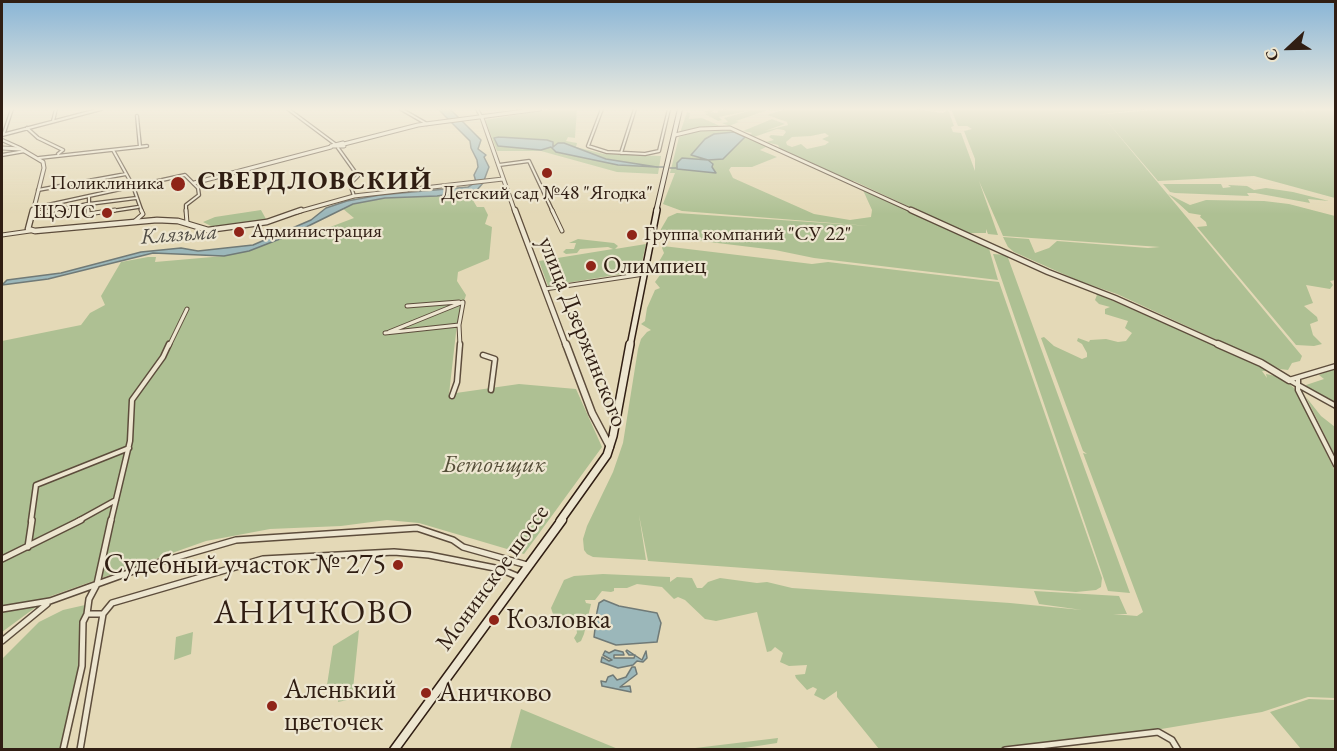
<!DOCTYPE html>
<html>
<head>
<meta charset="utf-8">
<style>
	body { margin:0 }
	#map { position:relative; width:1337px; height:751px; overflow:hidden; background:#e4d9b7; font-family:"EB Garamond",serif }
	canvas { display:block }
	.frame { position:absolute; inset:0; border:3px solid #301e13; pointer-events:none }
	.north { position:absolute; left:1259px; top:18px; width:60px; height:60px; -webkit-text-stroke:4px #ede6d0; paint-order:stroke; rotate:248deg; font-size:16px; font-weight:700; line-height:24px; text-align:center; color:#301e13 }
	.north::after { content:''; display:block; margin:auto; width:21px; height:27px; background:#301e13; clip-path:polygon(50% 0,100% 100%,50% 72%,0 100%) }
</style>
</head>
<body>
<div id="map">
<canvas width="1337" height="751"></canvas>
<div class="frame"></div>
<div class="north">С</div>
</div>
<script>
const g = document.querySelector('canvas').getContext('2d');
g.lineJoin = 'round';
function fillPath(path, color) { g.fillStyle = color; g.fill(path, 'evenodd'); }
const toPath = rows => new Path2D(rows.map(r => 'M' + r).join(''));
function stroke(path, color, width, dash) { g.strokeStyle = color; g.lineWidth = width; g.lineCap = dash ? 'butt' : 'round'; g.setLineDash(dash || []); g.stroke(path); }
function write(font, color, halo, rows, align = 'center') {
  g.font = font + ' "EB Garamond",serif'; g.lineWidth = 4.5; g.setLineDash([]); g.textBaseline = 'middle'; g.strokeStyle = halo; g.fillStyle = color; for (const [text, x, y, turn = 0] of rows) {
    g.save(); g.translate(x, y); g.rotate((+turn || 0) * Math.PI / 180); g.textAlign = isNaN(turn) ? turn : align; if (halo) g.strokeText(text, 0, 0); g.fillText(text, 0, 0); g.restore();
  }
}
fillPath(toPath([
	[551,109,577,109,575,138,568,137,566,141,577,143,576,147,604,154,661,156,658,174,617,172,541,151,497,151,485,120],
	[710,109,718,109,711,112,717,113,719,110,729,109,771,109,736,121,739,122,729,126,722,123,728,122,724,118,748,111,719,117,722,120,718,121,705,114,708,113,704,112],
	[785,109,916,109,943,113,948,109,954,126,951,127,953,132,961,133,975,171,975,159,964,131,972,129,967,126,958,126,951,109,1148,109,1095,115,1164,109,1301,109,1306,114,1303,109,1335,109,1335,198,1254,176,1158,181,1105,119,1302,356,1300,361,1292,363,1288,370,1280,369,1117,294,1079,281,1014,252,1008,247,1003,237,1029,239,1035,253,1049,248,1057,241,1148,248,1160,247,1003,236,979,181,998,235,988,234,986,229,986,233,965,233,854,181,846,180,780,149,778,145,766,142,774,140,769,137,771,135,783,136,786,132,784,130,777,129,754,137,749,135,752,133,743,131,772,119,785,124,765,131,788,125,787,122,767,115],
	[825,133,829,136,822,139,829,142,825,145,807,149,801,144,792,147,787,145,786,142,792,137,811,136],
	[687,112,690,113,689,119,702,118,720,126,680,133],
	[731,129,768,146,760,150,777,157,752,167,731,167,729,170,733,178,814,214,850,220,871,217,872,210,862,188,956,233,963,234,988,245,998,280,814,258,775,250,660,236,661,229,668,217,677,213,870,226,682,211,663,204,675,173,670,173,679,137,701,130],
	[1163,184,1221,184,1223,188,1231,187,1228,185,1247,186,1254,190,1266,188,1293,192,1329,201,1308,199,1310,203,1255,193,1247,193,1249,196,1175,193,1170,192],
	[468,192,477,207,484,207,488,215,485,224,492,227,489,259,458,272,457,281,466,295,457,324,449,394,519,384,576,389,602,447,524,554,419,523,387,520,341,526,270,529,206,541,51,596,2,632,2,341,81,325,90,313,105,305,101,296,121,262,148,257,156,257,155,262,224,256,249,251,307,227,317,232,354,218,342,208,353,204,385,198,437,196],
	[1168,194,1190,205,1206,200,1264,201,1289,204,1335,216,1335,280,1330,281,1333,285,1330,289,1306,285,1313,303,1304,306,1317,317,1318,321,1310,324,1313,335,1322,344,1314,346,1296,345,1197,227,1207,226,1206,222,1200,217,1201,215,1189,213],
	[261,210,266,219,254,222,213,227,203,222,215,217],
	[578,239,614,243,618,246,615,249,646,244,640,271,548,286,539,261,613,249,608,247,580,249,577,253,566,254,563,252,566,249,574,249,576,243,569,243],
	[663,246,812,264,828,262,999,282,1102,578,1101,587,1096,590,1076,592,648,561,639,515,646,560,593,557,587,554,584,550,583,539,587,526,613,472,623,443,638,349,641,339,647,332,651,330,641,324,645,321,647,308,655,290,660,288,655,282,660,275,664,274,664,270,657,265,664,253,662,248],
	[993,254,1007,255,1130,593,1108,591],
	[1093,292,1263,367,1267,371,1262,371,1267,378,1266,374,1281,377,1294,388,1335,471,1335,698,1308,697,1262,712,1102,739,1004,749,879,749,837,697,837,691,824,700,814,695,817,689,813,687,807,690,796,678,795,675,805,674,807,665,789,666,780,662,783,653,775,647,771,651,767,652,757,612,716,621,705,619,685,600,678,597,674,599,662,587,637,584,627,588,614,588,614,591,611,592,602,591,595,600,585,600,586,603,591,604,584,634,581,641,577,643,574,638,577,633,576,625,560,614,553,614,551,608,564,580,574,576,603,574,670,577,670,582,677,577,692,578,697,588,702,588,708,582,720,578,757,583,767,582,792,588,1010,603,1082,610,1039,604,1034,591,1119,596,1127,614,1113,614,1137,616,1143,612,1083,453,1087,454,1083,451,1041,338,1044,337,1054,346,1082,359,1087,357,1087,353,1082,344,1077,341,1078,338,1089,342,1090,340,1106,339,1118,342,1126,341,1132,333,1125,328,1128,321,1105,314,1105,309,1110,307,1099,304,1095,300,1097,295],
	[1335,368,1335,404,1308,390,1306,385,1324,379,1319,375],
	[1306,397,1321,416,1335,427,1335,456],
	[85,605,82,679,60,749,2,750,2,659,39,622,63,610],
	[359,630,352,699,338,702,339,689,327,685,333,646],
	[193,632,191,654,174,660,176,637],
	[1309,699,1335,700,1335,749,1301,749,1270,712],
	[521,709,618,749,510,749],
	[778,738,777,743,738,749,687,749]
]), '#aec093');
const water = toPath([
	[438,109,450,109,481,140,478,149,486,155,484,157,489,167,483,183,477,190,437,196,385,198,353,204,290,235,249,251,224,256,153,253,48,279,2,285,7,280,61,273,141,252,181,248,198,251,253,245,311,220,326,208,347,201,380,195,468,187,476,182,474,175,478,167,477,160,471,148,470,141,438,109],
	[734,132,745,137,723,159,708,160,713,164,712,167,716,173,677,169,677,163,682,158,708,160,691,155,705,139,714,134,734,132],
	[499,137,547,140,553,142,553,147,558,143,564,143,606,159,657,167,618,165,556,152,551,147,541,150,498,146,494,138,499,137],
	[604,600,619,606,657,613,661,623,657,642,616,645,594,637,597,612,599,603,604,600],
	[615,650,623,652,624,655,614,655,614,658,634,658,635,655,629,655,626,651,627,650,642,660,646,651,647,658,643,662,637,661,633,665,618,668,601,662,602,657,609,661,612,660,603,655,605,651,609,653,615,650],
	[632,667,635,667,637,674,620,687,630,686,631,692,602,686,601,681,606,682,608,677,613,675,617,680,626,677,632,667]
]);
fillPath(water, '#9bb7ba');
stroke(water, '#707a77', 1.5);
stroke(toPath([
	[657,167,665,167],
	[670,168,676,168]
]), '#707a77', 1.5);
const minorFar3 = toPath([
	[288,109,335,144],
	[401,109,427,124],
	[477,109,482,118],
	[602,109,588,146,607,152,645,154,659,151,669,109],
	[137,116,140,147],
	[53,121,56,109],
	[27,128,38,138,63,150,58,154],
	[4,133,12,109],
	[2,135,101,109],
	[2,140,20,148],
	[338,148,358,176,350,184,354,196],
	[113,150,133,186,142,212],
	[621,153,635,109],
	[2,155,25,151],
	[39,158,147,146],
	[499,165,529,161,553,212],
	[38,190,126,174],
	[89,196,89,204,136,198],
	[34,208,185,175,198,188,199,195,186,205,186,212],
	[46,212,88,204,88,212],
	[105,212,138,207]
]);
const minorFar2 = toPath([
	[88,210,88,214,115,210],
	[186,210,187,223],
	[552,210,562,231],
	[33,214,54,210],
	[135,221,143,214,141,210],
	[2,235,30,231],
	[545,289,644,274],
	[407,306,459,302],
	[459,325,463,303],
	[389,332,463,302],
	[385,333,459,325,460,346],
	[169,346,187,309]
]);
const minorFar1 = toPath([
	[483,355,495,359,491,390],
	[1298,379,1298,390,1336,465],
	[1289,380,1336,406],
	[1289,380,1336,366],
	[452,396,457,382,460,344],
	[31,521,36,485,129,448],
	[78,521,116,500],
	[111,521,130,441,132,400,163,357,169,344]
]);
const minor = toPath([
	[28,547,32,520],
	[2,559,81,520],
	[2,609,50,601,153,564,236,540,417,528,453,540,463,547,527,565],
	[103,614,87,614,89,599,97,584,111,520],
	[2,641,47,604],
	[63,750,82,666,83,622,87,614],
	[80,750,103,614,112,603,263,559,394,552,429,555,500,569,519,577],
	[1005,750,1158,732,1172,740,1178,750]
]);
const tertiaryFar2 = toPath([
	[482,118,515,212],
	[675,135,700,129,730,128,915,212],
	[343,143,344,146,331,146,343,143],
	[344,144,418,125,540,109],
	[2,148,21,149,43,162,44,168,33,212],
	[194,183,331,147],
	[297,212,354,196,503,179]
]);
const tertiaryFar1 = toPath([
	[33,210,28,229,35,231,157,220,178,221,208,230,267,222,301,210],
	[515,210,566,346],
	[911,210,1048,272,1115,298,1222,346]
]);
const tertiary = toPath([
	[566,344,592,413,610,447],
	[1218,344,1261,363,1289,380]
]);
const secondaryFar3 = toPath([
	[656,212,680,109]
]);
const secondaryFar2 = toPath([
	[630,346,657,210]
]);
const secondaryFar1 = toPath([
	[560,521,607,455,613,436,630,344]
]);
const secondary = toPath([
	[394,750,562,520]
]);
stroke(minorFar3, '#5d4d3c', 4.5);
stroke(minorFar2, '#5d4d3c', 5);
stroke(minorFar1, '#5d4d3c', 7);
stroke(minor, '#5d4d3c', 8);
stroke(tertiaryFar2, '#5d4d3c', 5);
stroke(tertiaryFar1, '#5d4d3c', 7);
stroke(tertiary, '#5d4d3c', 9);
stroke(secondaryFar3, '#301e13', 6);
stroke(secondaryFar2, '#301e13', 8);
stroke(secondaryFar1, '#301e13', 10);
stroke(secondary, '#301e13', 11);
stroke(minorFar3, '#ede6d0', 2);
stroke(minorFar2, '#ede6d0', 3);
stroke(minorFar1, '#ede6d0', 4);
stroke(minor, '#ede6d0', 5);
stroke(tertiaryFar2, '#ede6d0', 3);
stroke(tertiaryFar1, '#ede6d0', 4.5);
stroke(tertiary, '#ede6d0', 6);
stroke(secondaryFar3, '#ede6d0', 4);
stroke(secondaryFar2, '#ede6d0', 5);
stroke(secondaryFar1, '#ede6d0', 7);
stroke(secondary, '#ede6d0', 8);
const sky = g.createLinearGradient(0, 0, 0, 214);
sky.addColorStop(0, '#89b5d6');
sky.addColorStop(0.51, '#f3eedf');
sky.addColorStop(1, '#f3eedf00');
g.fillStyle = sky;
g.fillRect(0, 0, 1337, 214);
for (const [x, y, r, color] of [
	[547,173,6,"#8f2418"],
	[178,184,8,"#8f2418"],
	[107,213,6,"#8f2418"],
	[239,232,6,"#8f2418"],
	[632,235,6,"#8f2418"],
	[591,266,6,"#8f2418"],
	[398,565,6,"#8f2418"],
	[494,620,6,"#8f2418"],
	[426,693,6,"#8f2418"],
	[272,706,6,"#8f2418"]
]) { const dot = new Path2D(); dot.arc(x, y, r, 0, 2 * Math.PI); g.fillStyle = color; g.fill(dot); stroke(dot, '#ede6d0', 2); }
write('20px', '#301e13', '#ede6d0', [
	["Поликлиника",164,184],
	["Детский сад №48 \"Ягодка\"",547,194,"center"],
	["ЩЭЛС",95,213],
	["Администрация",251,232,"left"],
	["Группа компаний \"СУ 22\"",644,235,"left"]
], 'right');
write('italic 22px', '#504c45', '#ede6d0', [
	["Клязьма",179,235,-4]
]);
write('24px', '#301e13', '#ede6d0', [
	["Олимпиец",603,266]
], 'left');
write('24px', '#301e13', '#ede6d0', [
	["улица Дзержинского",582,332,68],
	["Монинское шоссе",493,578,-54]
]);
write('italic 24px', '#564f39', '#ede6d0', [
	["Бетонщик",494,465]
]);
g.letterSpacing = '1.5px';
write('bold 26px', '#301e13', '#ede6d0', [
	["СВЕРДЛОВСКИЙ",315,182]
]);
g.letterSpacing = '0px';
write('28px', '#301e13', '#ede6d0', [
	["Судебный участок № 275",386,565,"right"],
	["Козловка",506,620],
	["Аленький",284,690],
	["цветочек",284,722],
	["Аничково",438,693]
], 'left');
g.letterSpacing = '1.5px';
write('33px', '#301e13', '#ede6d0', [
	["АНИЧКОВО",314,614]
]);
g.letterSpacing = '0px';
</script>
</body>
</html>
